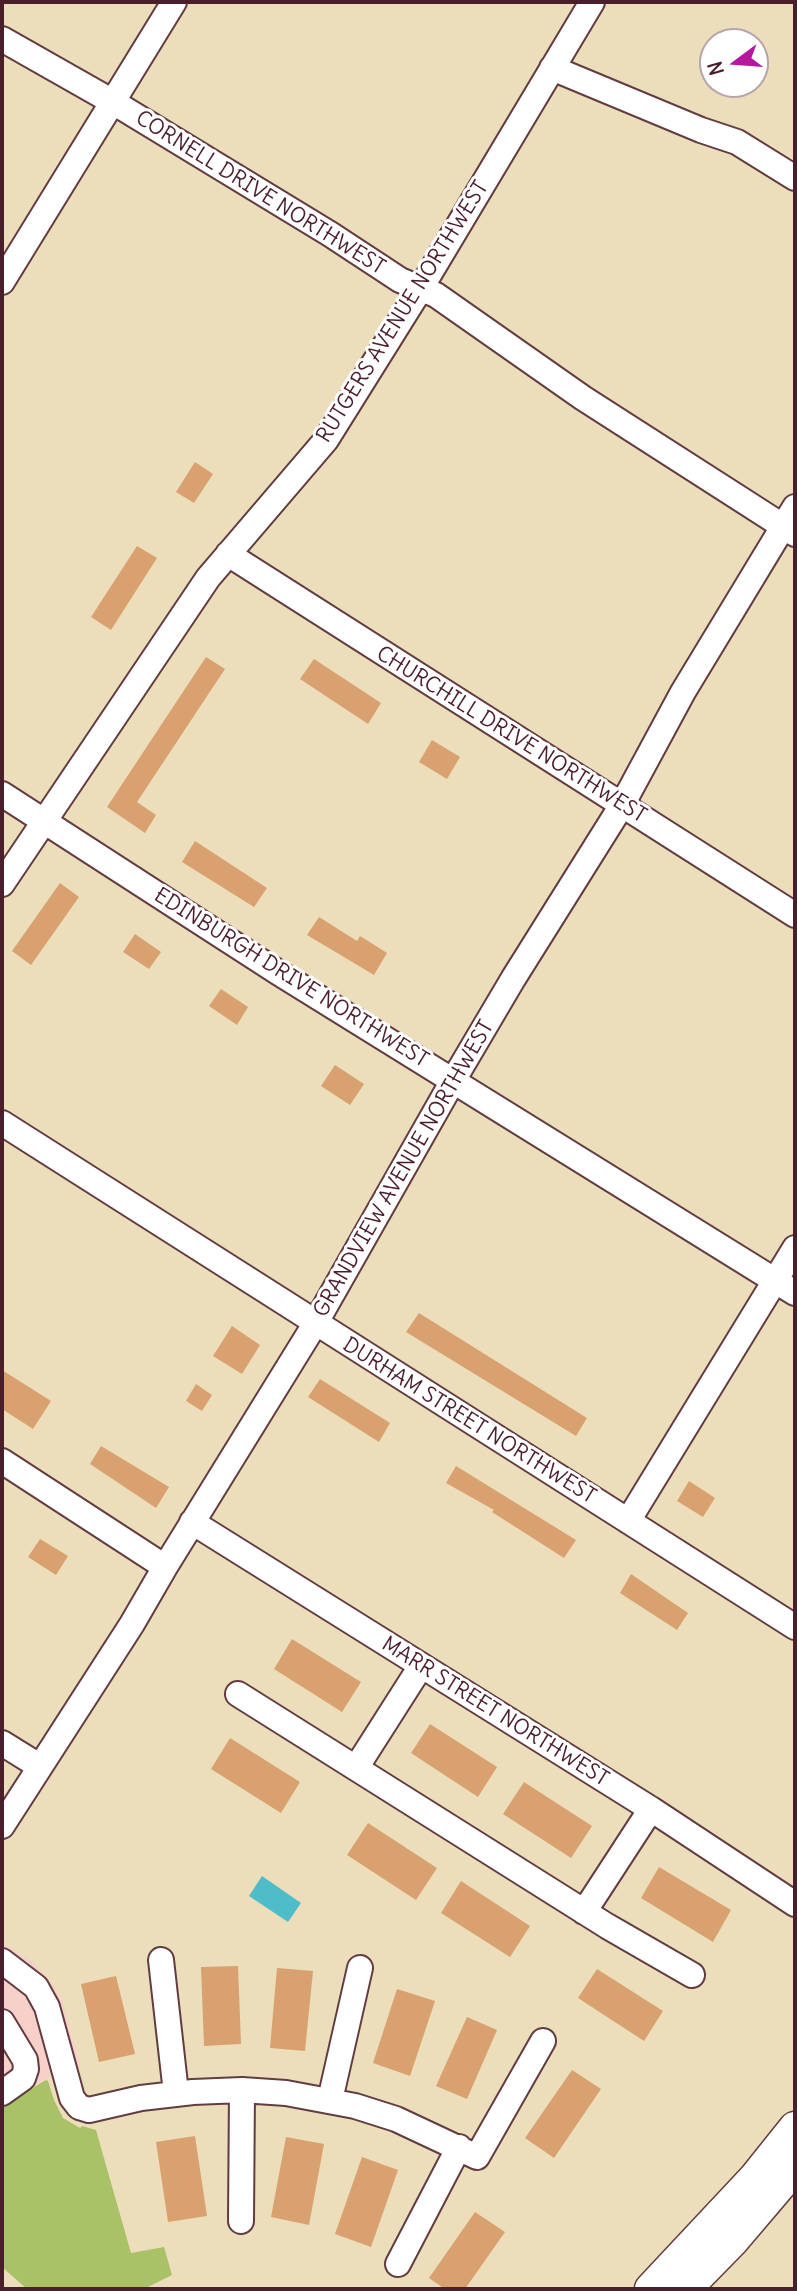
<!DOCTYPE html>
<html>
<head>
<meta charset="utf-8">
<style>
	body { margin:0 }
	#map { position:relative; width:797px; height:2291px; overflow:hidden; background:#ecdebb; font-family:Delius,sans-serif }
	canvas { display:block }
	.frame { position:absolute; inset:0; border:4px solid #4a1f2b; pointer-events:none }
	.north { position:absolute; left:699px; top:28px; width:70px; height:70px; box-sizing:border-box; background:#fff; border:2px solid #b7a5aa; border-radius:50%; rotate:254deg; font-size:19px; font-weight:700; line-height:28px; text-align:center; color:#4a1f2b }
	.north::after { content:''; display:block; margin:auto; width:24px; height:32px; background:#b5179e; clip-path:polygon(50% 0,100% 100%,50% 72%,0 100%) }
</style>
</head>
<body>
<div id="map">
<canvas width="797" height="2291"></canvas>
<div class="frame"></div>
<div class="north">N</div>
</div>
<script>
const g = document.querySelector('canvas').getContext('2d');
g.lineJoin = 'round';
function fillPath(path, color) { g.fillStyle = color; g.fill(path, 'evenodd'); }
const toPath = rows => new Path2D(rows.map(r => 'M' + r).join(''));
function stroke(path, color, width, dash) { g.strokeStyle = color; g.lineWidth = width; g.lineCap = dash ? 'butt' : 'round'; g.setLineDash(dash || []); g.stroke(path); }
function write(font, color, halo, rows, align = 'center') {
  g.font = font + ' Delius,sans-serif'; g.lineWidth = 6; g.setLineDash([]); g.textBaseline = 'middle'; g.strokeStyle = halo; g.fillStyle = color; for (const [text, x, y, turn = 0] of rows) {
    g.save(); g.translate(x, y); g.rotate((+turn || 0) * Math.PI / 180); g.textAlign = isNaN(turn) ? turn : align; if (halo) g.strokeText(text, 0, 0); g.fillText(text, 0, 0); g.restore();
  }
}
fillPath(toPath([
	[2,1942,33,1962,53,1984,63,2004,81,2069,47,2078,2,2104]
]), '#f7d0c9');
fillPath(toPath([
	[46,2080,48,2081,54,2100,63,2118,80,2128,82,2126,96,2130,131,2253,164,2247,172,2275,144,2289,27,2289,2,2267,2,2106]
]), '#aac267');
fillPath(toPath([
	[262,1876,301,1903,288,1922,249,1896]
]), '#4fbcc9');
fillPath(toPath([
	[195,462,213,474,194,503,176,492],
	[137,546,157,558,111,630,91,617],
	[206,657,225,669,137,802,156,815,145,833,107,807],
	[314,659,381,703,368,724,300,679],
	[432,740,460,757,447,779,419,762],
	[195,841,267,888,254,907,182,862],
	[60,883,79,897,31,965,12,951],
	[319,917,357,941,360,936,387,953,374,975,307,935],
	[135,934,161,952,149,969,123,952],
	[221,989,248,1007,237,1025,209,1006],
	[335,1065,364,1084,350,1105,321,1086],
	[419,1313,587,1418,576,1436,406,1332],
	[232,1326,260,1345,242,1374,213,1356],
	[2,1370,51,1401,33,1429,2,1409],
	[320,1379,390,1423,379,1442,308,1397],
	[196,1384,212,1395,202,1411,186,1401],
	[101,1446,169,1487,156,1508,90,1464],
	[456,1466,576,1540,564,1558,492,1512,494,1510,446,1483],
	[689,1481,715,1498,703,1517,677,1501],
	[40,1539,68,1556,56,1575,28,1557],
	[631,1574,688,1613,677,1630,620,1593],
	[292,1639,361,1682,342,1712,274,1669],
	[430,1724,497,1767,478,1797,411,1753],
	[230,1738,300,1782,281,1813,211,1769],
	[524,1782,592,1826,571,1858,503,1814],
	[368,1823,437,1868,416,1900,347,1855],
	[659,1867,731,1910,713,1942,641,1898],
	[461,1881,530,1926,510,1957,441,1913],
	[238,1966,241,2044,204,2046,201,1967],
	[277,1968,313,1971,305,2051,270,2048],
	[597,1969,663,2011,644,2041,578,1998],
	[116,1976,135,2054,99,2062,81,1984],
	[397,1989,435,2001,410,2076,373,2063],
	[467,2017,497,2030,467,2099,436,2086],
	[572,2070,601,2089,554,2158,525,2138],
	[195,2136,207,2216,168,2222,156,2142],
	[286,2137,324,2144,309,2225,271,2217],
	[362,2157,398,2170,371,2247,335,2234],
	[475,2212,505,2232,465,2289,445,2289,429,2278]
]), '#d9a16f');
const minor = toPath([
	[2,39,113,102,330,234,400,280,436,295,583,398,795,534],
	[552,68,701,130,737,142,795,178],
	[2,282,174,2],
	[228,554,795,915],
	[2,794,279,973,795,1293],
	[2,884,208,578,326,440,421,288,592,2],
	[2,1123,795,1627],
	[2,1461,165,1567],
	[628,1521,795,1248],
	[192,1522,651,1809,795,1904],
	[238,1694,607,1926,692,1975],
	[2,1743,39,1766],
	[356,1768,421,1666],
	[2,1826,132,1624,165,1567,315,1324,454,1079,513,979,622,805,683,692,795,507],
	[584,1912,651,1809],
	[161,1960,176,2093],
	[2,1961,36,1987,47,2007,72,2098,79,2107,89,2110,141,2098,193,2092,242,2090,286,2093,355,2106,396,2119,477,2157,543,2041],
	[2,2022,25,2060,26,2069,23,2078,2,2093],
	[330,2100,360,1968],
	[241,2221,242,2090],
	[398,2264,459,2147]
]);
const major = toPath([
	[651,2289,755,2178,795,2128],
	[685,2289,733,2240,795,2167]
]);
stroke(minor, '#623c41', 28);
stroke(major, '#623c41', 35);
stroke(minor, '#fff', 24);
stroke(major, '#fff', 32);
write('21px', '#4a1f2b', '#fff', [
	["CORNELL DRIVE NORTHWEST",260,193,32],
	["RUTGERS AVENUE NORTHWEST",403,312,-58],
	["CHURCHILL DRIVE NORTHWEST",511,735,32],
	["EDINBURGH DRIVE NORTHWEST",291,978,32],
	["GRANDVIEW AVENUE NORTHWEST",404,1169,-60],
	["DURHAM STREET NORTHWEST",469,1421,32],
	["MARR STREET NORTHWEST",495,1712,32]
]);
</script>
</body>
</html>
